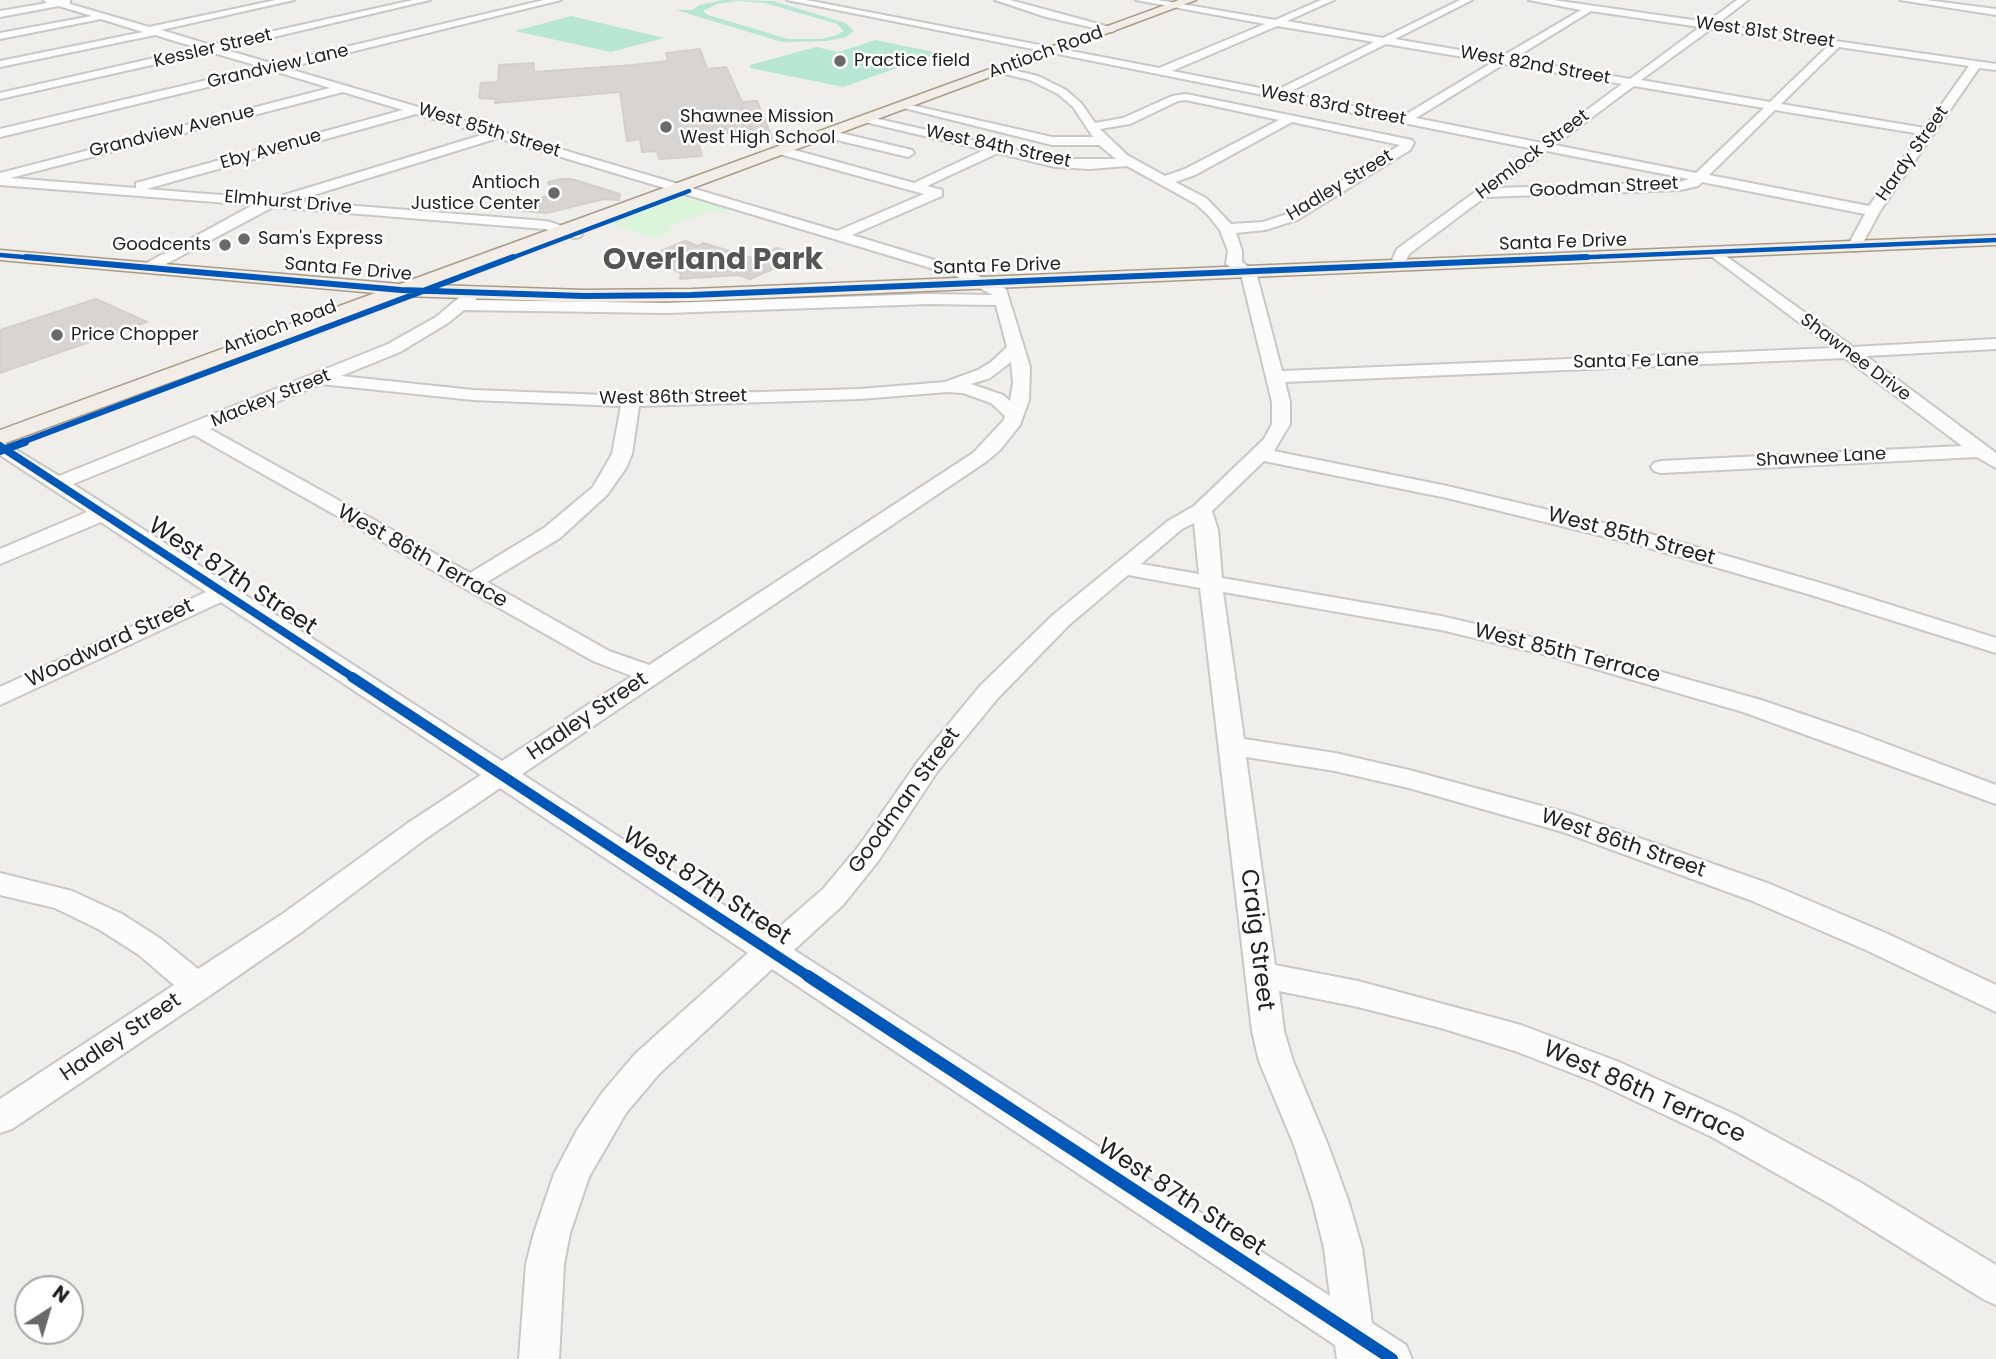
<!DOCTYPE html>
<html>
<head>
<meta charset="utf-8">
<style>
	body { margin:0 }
	#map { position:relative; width:1996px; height:1359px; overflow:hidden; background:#f0eeeb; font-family:Poppins,sans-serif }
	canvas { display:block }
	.north { position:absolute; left:14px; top:1275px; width:70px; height:70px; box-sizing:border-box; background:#fff; border:2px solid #a7a7a7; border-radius:50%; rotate:37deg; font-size:19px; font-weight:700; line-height:28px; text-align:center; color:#222 }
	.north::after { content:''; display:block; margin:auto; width:24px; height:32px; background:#6a6968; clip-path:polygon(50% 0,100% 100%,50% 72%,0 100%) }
</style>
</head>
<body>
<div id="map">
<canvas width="1996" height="1359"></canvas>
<div class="north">N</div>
</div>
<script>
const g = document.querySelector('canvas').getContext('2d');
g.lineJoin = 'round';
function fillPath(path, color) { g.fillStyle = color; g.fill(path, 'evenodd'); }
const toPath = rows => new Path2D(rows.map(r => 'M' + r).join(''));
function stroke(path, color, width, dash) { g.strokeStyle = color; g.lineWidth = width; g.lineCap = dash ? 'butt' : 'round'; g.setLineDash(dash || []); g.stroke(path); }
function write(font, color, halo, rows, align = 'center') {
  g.font = font + ' Poppins,sans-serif'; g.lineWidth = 5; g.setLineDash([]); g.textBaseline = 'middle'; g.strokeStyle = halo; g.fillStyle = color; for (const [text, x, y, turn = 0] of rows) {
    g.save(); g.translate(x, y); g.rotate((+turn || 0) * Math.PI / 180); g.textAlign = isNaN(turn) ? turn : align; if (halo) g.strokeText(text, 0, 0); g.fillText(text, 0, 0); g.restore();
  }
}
fillPath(toPath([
	[684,197,732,209,721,213,711,211,668,227,673,230,653,238,610,223]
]), '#daf5da');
fillPath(toPath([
	[723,0,773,1,846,23,854,31,846,37,827,41,782,42,676,10,693,10,699,5],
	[738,1,765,3,837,24,844,31,837,35,821,39,788,39,708,15,703,11,717,4],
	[571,16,664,38,611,52,515,31],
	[875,40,939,53,843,87,750,68,750,65,816,47,839,52]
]), '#b7e6d2');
const building = toPath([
	[700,49,707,69,726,67,742,102,757,101,772,138,740,140,738,132,697,136,702,156,659,159,657,151,642,152,640,139,627,141,620,92,495,103,496,99,479,98,481,83,498,82,499,65,534,63,534,72,633,65,668,61,666,53,700,49],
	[562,179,572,179,620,194,619,200,604,199,547,213,508,210,554,194,548,182,562,179],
	[685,241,698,246,703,243,752,258,777,248,802,256,750,279,738,275,680,279,681,273,666,266,661,251,685,241],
	[96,299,147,322,0,373,0,330,96,299]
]);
fillPath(building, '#d7d4d2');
stroke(building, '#d3d0cc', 2);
const minor = toPath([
	[43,0,70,0,70,4,149,27,276,0,294,0,161,30,211,45,413,0,430,0,223,49,274,64,544,0,561,0,286,68,837,231,924,194,779,154,779,148,787,148,914,183,984,150,865,122,865,116,1055,159,1116,159,1099,145,1052,145,896,106,902,103,1052,137,1093,137,1073,107,1058,94,1030,80,996,72,995,70,1000,67,1038,76,1066,90,1081,103,1095,123,1123,118,1172,96,1186,94,1412,140,1414,143,1410,150,1297,220,1265,230,1236,233,1242,251,1242,262,1256,272,1282,371,1833,348,1711,256,1709,253,1711,250,1716,249,1853,347,1996,339,1996,349,1866,356,1996,453,1996,468,1977,457,1661,473,1654,471,1651,467,1654,463,1661,461,1962,446,1845,358,1285,382,1290,402,1290,424,1274,451,1447,486,1654,535,1824,584,1996,638,1996,653,1808,594,1639,545,1447,498,1264,461,1212,511,1218,530,1222,578,1441,616,1565,645,1761,700,1858,733,1996,785,1996,804,1743,712,1551,656,1441,630,1223,592,1244,739,1335,753,1409,770,1571,814,1770,884,1888,934,1996,985,1996,1012,1866,950,1750,900,1563,832,1409,788,1335,771,1246,757,1275,965,1358,981,1521,1025,1619,1062,1736,1115,1858,1181,1996,1265,1996,1305,1983,1299,1832,1205,1712,1137,1595,1082,1515,1051,1441,1028,1358,1007,1279,991,1284,1031,1293,1061,1328,1145,1349,1203,1362,1248,1372,1323,1406,1345,1412,1359,1337,1359,1335,1345,772,969,659,1074,626,1113,589,1177,570,1233,564,1264,559,1359,519,1359,526,1264,534,1233,554,1174,577,1130,602,1093,635,1054,748,953,500,788,428,837,303,931,209,996,12,1129,0,1133,0,1099,174,985,139,955,100,930,55,908,0,895,0,873,72,891,122,914,161,939,198,969,281,915,408,823,481,775,221,602,0,705,0,687,206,592,101,522,0,564,0,549,87,512,0,455,0,440,59,476,388,344,436,317,467,291,473,289,481,294,475,300,666,303,929,294,993,295,954,275,498,138,294,201,546,221,580,231,582,234,580,237,575,238,545,229,273,207,151,272,141,272,138,269,141,266,253,205,0,185,0,173,330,88,274,71,0,137,0,129,262,67,210,52,0,99,0,93,198,48,155,35,0,67,0,61,143,32,101,19,0,39,0,33,92,16,59,6,0,17,0,11,47,3,43,0],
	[343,92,403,110,136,183,136,188,10,178,343,92],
	[1186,100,1279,120,1185,169,1165,176,1127,155,1100,129,1130,124,1178,101,1186,100],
	[416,114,485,134,271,199,146,189,416,114],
	[1292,122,1400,145,1287,214,1263,222,1231,224,1206,198,1175,182,1195,175,1292,122],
	[998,153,1055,167,1090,169,1127,166,1196,204,1208,215,1220,230,1228,251,1226,264,1241,274,1272,402,1272,424,1264,439,1194,506,1168,521,1053,615,980,686,919,760,859,846,823,889,770,935,522,774,987,461,1000,450,1020,425,1029,400,1030,367,1006,289,964,269,852,235,942,196,942,190,927,186,998,153],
	[929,304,996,305,1007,347,991,362,978,370,945,382,860,389,631,396,473,390,341,376,400,352,448,323,464,310,666,313,929,304],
	[1011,362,1013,383,1010,401,1003,395,971,384,990,378,1011,362],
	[321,384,473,400,621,406,612,454,593,487,544,528,470,573,210,429,321,384],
	[947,392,963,393,991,403,1005,416,1004,420,973,453,649,665,609,651,487,582,560,538,607,495,626,468,632,454,639,406,860,399,947,392],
	[194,435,593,661,632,676,502,761,73,484,194,435],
	[1194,523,1199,574,1141,564,1182,529,1194,523],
	[1128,575,1200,588,1252,1031,1259,1061,1294,1145,1313,1203,1324,1248,1330,1296,794,950,843,905,879,860,937,772,998,698,1069,625,1128,575],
	[787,0,806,0,1159,68,1265,24,1136,0,1158,0,1275,20,1321,0,1334,0,1287,21,1383,38,1460,0,1472,0,1395,39,1501,57,1581,10,1529,0,1553,0,1707,22,1737,0,1748,0,1717,24,1996,64,1996,70,1979,68,1880,211,1859,250,1854,251,1847,247,1865,214,1702,182,1698,186,1680,190,1485,197,1409,254,1403,268,1398,270,1390,265,1397,249,1534,149,787,0],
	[1591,11,1700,27,1630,79,1513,59,1591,11],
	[1277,26,1374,42,1275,91,1172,71,1277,26],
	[1711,29,1828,46,1770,102,1641,80,1711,29],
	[1386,44,1493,62,1403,116,1287,93,1386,44],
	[1839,47,1969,66,1925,128,1781,104,1839,47],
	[1504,64,1622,84,1542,143,1416,118,1504,64],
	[1634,86,1764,108,1696,173,1555,145,1634,86],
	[1775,110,1921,134,1869,206,1709,175,1775,110],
	[1547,151,1689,179,1680,182,1497,188,1547,151],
	[995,0,1010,0,1117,29,1112,32,1046,17,995,0],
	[1900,0,1926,0,1996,9,1996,15,1900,0],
	[828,130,912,150,914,153,908,157,824,137,824,131,828,130]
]);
const major = toPath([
	[1179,0,1196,0,433,285,584,290,692,289,1996,235,1996,245,692,301,584,302,404,296,0,445,0,430,375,293,0,260,0,250,400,284,1179,0]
]);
stroke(minor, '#c9c8c7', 4);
stroke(major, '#a79c86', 3);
fillPath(minor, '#fdfcfc');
fillPath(major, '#f3ede7');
stroke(toPath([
	[0,255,46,259],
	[509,259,689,191],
	[1545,259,1996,240]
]), '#0057b8', 4.5);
stroke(toPath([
	[26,257,401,290,584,296,692,295,1587,257],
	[20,443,513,257]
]), '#0057b8', 6);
stroke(toPath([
	[0,446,354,678],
	[0,451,25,442]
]), '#0057b8', 8);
stroke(toPath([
	[352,677,811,978]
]), '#0057b8', 10);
stroke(toPath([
	[808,976,1392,1359]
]), '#0057b8', 12);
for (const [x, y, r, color] of [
	[840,61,7,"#6a6968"],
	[666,127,7,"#6a6968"],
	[554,193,7,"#6a6968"],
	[244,239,7,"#6a6968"],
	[225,245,7,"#6a6968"],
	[57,335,7,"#6a6968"]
]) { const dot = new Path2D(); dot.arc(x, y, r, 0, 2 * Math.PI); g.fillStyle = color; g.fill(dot); stroke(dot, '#fff', 2.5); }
write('18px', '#222', '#fff', [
	["West 81st Street",1765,33,8],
	["Kessler Street",213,49,-13],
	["Antioch Road",1046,53,-20],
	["West 82nd Street",1535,66,10],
	["Grandview Lane",278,67,-13],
	["West 83rd Street",1333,106,11],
	["West 85th Street",489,131,17],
	["Grandview Avenue",172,132,-14],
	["West 84th Street",998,147,12],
	["Eby Avenue",271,150,-16],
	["Hardy Street",1913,154,-55],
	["Hemlock Street",1533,155,-37],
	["Hadley Street",1340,186,-31],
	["Goodman Street",1604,188,-3],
	["Elmhurst Drive",288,203,5],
	["Santa Fe Drive",1563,243,-2],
	["Santa Fe Drive",997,267,-2],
	["Santa Fe Drive",348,270,5],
	["Antioch Road",280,328,-21],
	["Shawnee Drive",1855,358,37],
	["Santa Fe Lane",1636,362,-1],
	["West 86th Street",673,398,-1],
	["Mackey Street",271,399,-22],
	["Shawnee Lane",1821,458,-3]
]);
write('18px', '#222', '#fff', [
	["Practice field",854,61],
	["Shawnee Mission",680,117],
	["West High School",680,138],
	["Antioch",540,183,"right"],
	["Justice Center",540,204,"right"],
	["Sam's Express",258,239],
	["Goodcents",211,245,"right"],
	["Price Chopper",71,335]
], 'left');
write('21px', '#222', '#fff', [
	["West 85th Street",1631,537,15],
	["West 86th Terrace",422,557,29],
	["Woodward Street",110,644,-25],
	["West 85th Terrace",1567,654,14],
	["Hadley Street",588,717,-34],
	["Goodman Street",905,801,-54],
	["West 86th Street",1623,844,19],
	["Hadley Street",121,1038,-34]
]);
write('24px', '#222', '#fff', [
	["West 87th Street",232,577,33],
	["West 87th Street",706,887,33],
	["Craig Street",1256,940,83],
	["West 86th Terrace",1644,1093,24],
	["West 87th Street",1181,1198,33]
]);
write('bold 30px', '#555', '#fff', [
	["Overland Park",713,261]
]);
</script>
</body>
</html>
